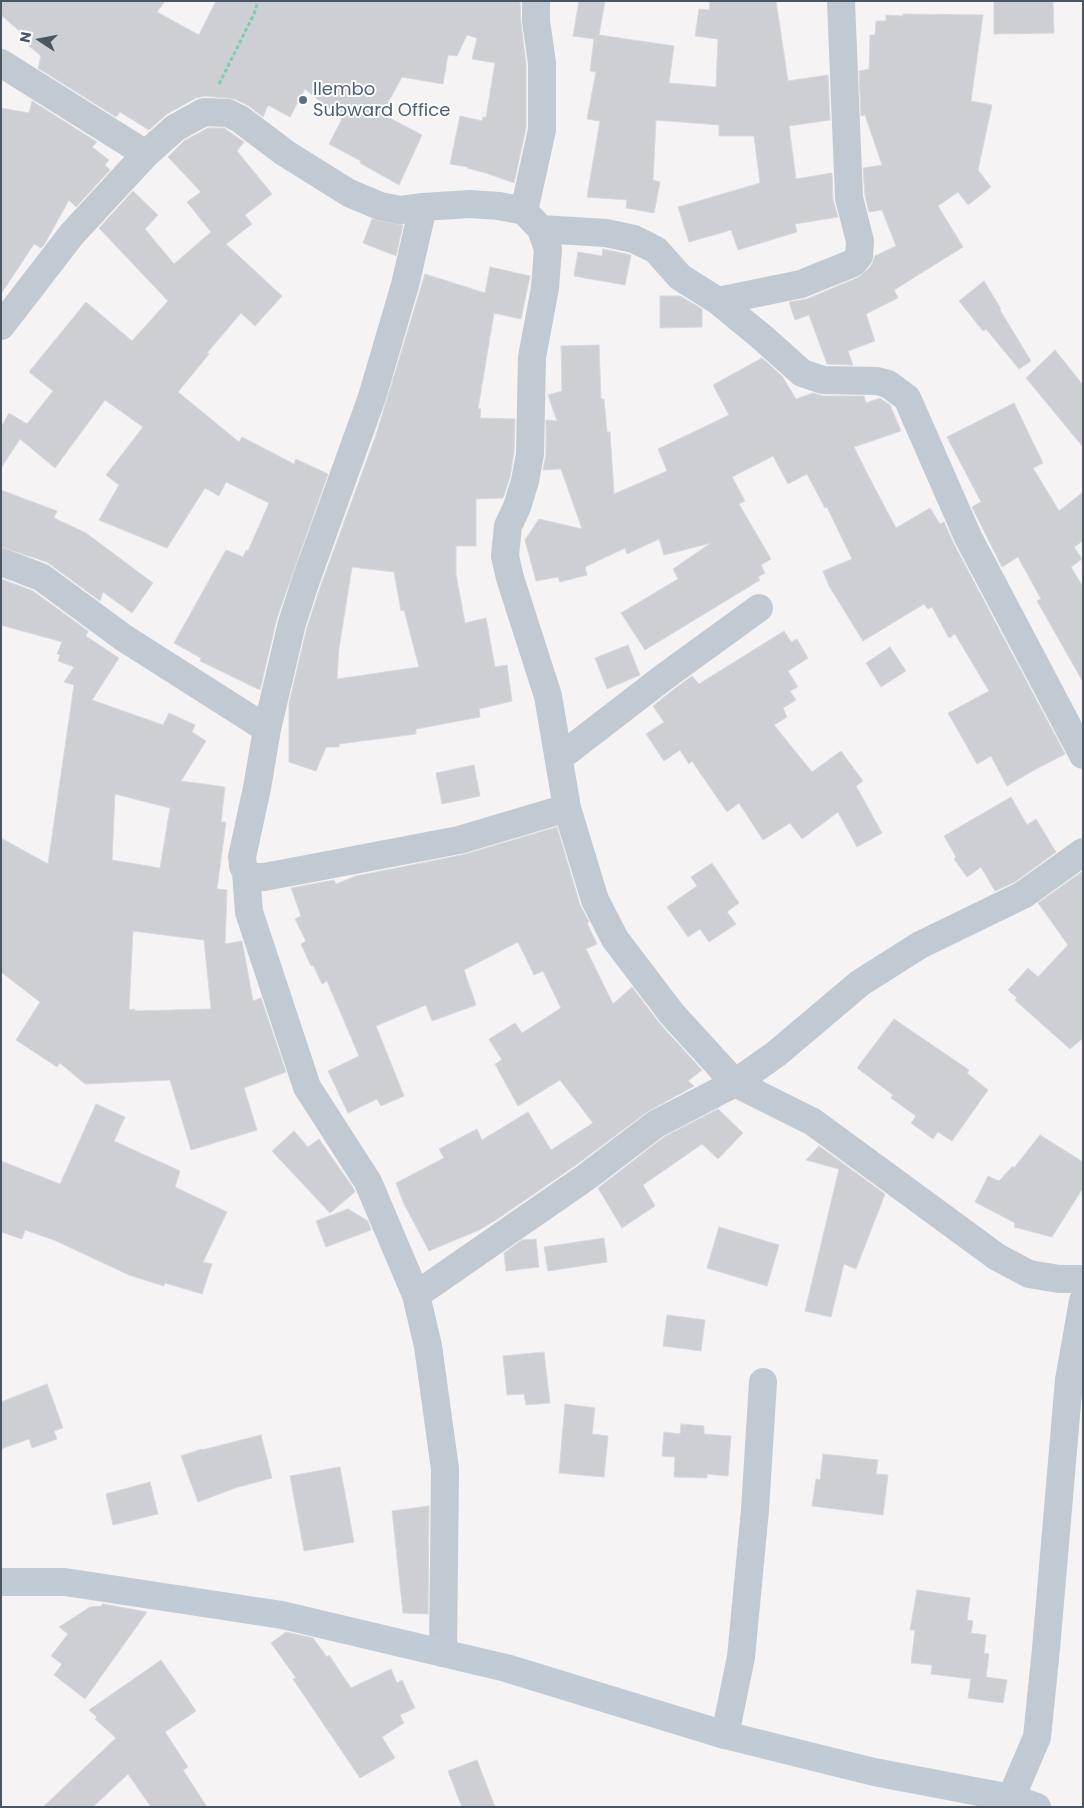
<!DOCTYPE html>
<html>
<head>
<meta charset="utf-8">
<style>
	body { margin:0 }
	#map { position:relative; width:1084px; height:1808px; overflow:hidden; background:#f5f3f3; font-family:Poppins,sans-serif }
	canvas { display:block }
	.frame { position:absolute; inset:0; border:2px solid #4a5661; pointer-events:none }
	.north { position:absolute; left:15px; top:15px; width:50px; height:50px; -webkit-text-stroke:4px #fff; paint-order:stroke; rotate:281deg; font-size:14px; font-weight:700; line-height:20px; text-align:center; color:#4a5661 }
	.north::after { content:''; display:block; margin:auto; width:18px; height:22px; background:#4a5661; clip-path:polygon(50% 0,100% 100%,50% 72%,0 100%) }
</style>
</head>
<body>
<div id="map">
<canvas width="1084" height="1808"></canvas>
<div class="frame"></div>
<div class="north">N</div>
</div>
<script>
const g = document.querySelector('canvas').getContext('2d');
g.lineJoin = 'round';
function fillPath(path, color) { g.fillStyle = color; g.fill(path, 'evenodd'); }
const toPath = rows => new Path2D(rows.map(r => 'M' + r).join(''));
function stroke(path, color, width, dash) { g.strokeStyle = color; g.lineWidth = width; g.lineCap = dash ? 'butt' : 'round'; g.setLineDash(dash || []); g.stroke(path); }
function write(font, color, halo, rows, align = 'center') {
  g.font = font + ' Poppins,sans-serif'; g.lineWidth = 4; g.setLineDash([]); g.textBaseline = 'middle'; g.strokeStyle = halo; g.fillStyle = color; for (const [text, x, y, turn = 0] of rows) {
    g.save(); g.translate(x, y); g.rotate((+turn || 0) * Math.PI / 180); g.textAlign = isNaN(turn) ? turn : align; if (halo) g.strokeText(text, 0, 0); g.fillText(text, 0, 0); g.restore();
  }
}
const building = toPath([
	[1,1,165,1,157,12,199,35,216,1,520,1,521,23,526,64,526,128,514,183,486,173,467,168,468,167,450,164,460,116,482,121,483,117,486,117,495,63,472,59,477,38,467,35,457,56,448,55,443,84,402,77,382,114,422,135,399,185,360,163,361,161,329,144,342,119,305,89,290,117,268,105,263,117,249,106,235,99,205,96,196,98,167,114,149,130,120,112,116,117,38,68,41,56,29,46,32,42,1,15,1,1],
	[579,1,605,1,599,35,674,46,669,83,716,87,718,39,695,36,699,9,709,10,710,1,776,1,788,81,828,75,830,120,789,126,796,179,832,173,833,199,838,217,795,224,797,232,738,250,731,230,689,242,678,207,760,183,754,136,719,136,719,125,656,120,653,180,660,182,654,213,626,208,627,200,587,197,600,121,587,119,596,72,590,71,594,39,573,36,579,1],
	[994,1,1053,1,1054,33,994,34,994,1],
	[903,14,983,15,971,101,992,105,978,170,991,187,968,205,958,192,938,206,963,247,894,290,898,298,866,314,875,341,848,351,853,365,827,364,809,315,795,320,789,302,807,299,859,277,871,266,875,256,896,246,882,210,869,212,865,196,863,168,882,165,865,115,861,116,859,71,869,69,870,35,875,35,876,21,886,21,886,15,903,16,903,14],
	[32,101,97,142,92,147,109,160,105,165,110,170,76,207,69,200,44,245,41,248,34,244,1,294,1,108,29,113,32,101],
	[208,128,224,128,244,142,237,151,272,194,245,215,252,224,226,244,282,296,255,326,241,313,207,353,209,354,178,392,239,442,242,437,294,464,296,459,328,474,277,618,260,690,200,661,201,658,174,643,226,550,243,557,246,550,248,551,269,503,226,482,219,496,205,488,167,548,99,520,119,485,106,475,143,427,105,400,55,468,20,439,1,468,1,427,9,413,27,424,53,391,29,372,86,302,132,341,168,301,99,228,133,191,158,215,145,229,174,264,211,232,187,202,201,192,168,157,184,141,208,128],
	[372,219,403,225,396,256,363,243,372,219],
	[603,249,631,255,625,285,574,276,578,252,602,256,603,249],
	[490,267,530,276,521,319,494,313,478,409,481,409,480,418,515,419,514,452,510,477,503,498,476,499,476,546,456,546,456,574,465,623,486,618,495,667,507,665,512,701,479,709,480,717,416,729,416,734,339,744,339,747,326,747,316,771,289,762,289,703,307,627,321,585,376,435,425,274,485,293,490,267],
	[352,567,394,572,401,611,404,610,419,667,337,679,339,648,352,567],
	[984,281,1001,309,1000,310,1031,361,1019,369,986,329,983,331,959,301,984,281],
	[660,296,680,296,702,309,702,327,660,328,660,296],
	[599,345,601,399,604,399,607,432,610,432,614,494,667,471,658,449,729,415,713,385,762,358,782,376,796,399,813,393,823,396,864,396,866,403,880,398,890,405,901,431,854,447,871,481,896,528,930,508,940,524,944,522,954,544,1065,754,1036,769,1007,786,991,756,977,764,948,713,989,691,955,634,949,638,932,607,928,609,924,604,863,641,829,586,823,571,852,559,827,507,825,508,807,474,788,484,773,456,732,477,745,501,739,504,771,559,761,565,765,573,758,577,760,580,645,650,621,613,678,579,673,569,711,543,664,555,659,539,627,554,625,548,585,567,587,575,560,582,558,577,536,581,525,540,539,519,582,529,561,469,543,470,546,454,546,420,557,421,548,395,562,391,561,346,599,345],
	[1055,350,1083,385,1083,447,1026,378,1055,350],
	[1014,403,1043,463,1033,468,1059,511,1083,492,1083,541,1074,547,1082,559,1071,567,1083,587,1083,682,1037,601,1041,599,1018,557,1002,567,972,507,981,502,947,437,1014,403],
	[1,490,57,511,54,518,86,533,153,583,132,613,103,592,100,601,47,562,1,547,1,490],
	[1,579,33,591,88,631,86,636,119,658,92,700,163,725,169,713,195,725,192,732,206,741,181,781,225,787,221,822,226,822,217,889,227,890,225,944,242,941,253,1001,261,998,286,1072,244,1088,257,1130,191,1150,170,1080,85,1084,60,1063,57,1067,16,1040,40,1002,1,972,1,838,48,864,74,685,64,682,74,667,58,661,60,655,57,654,62,642,1,625,1,579],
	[115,794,170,808,160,868,112,860,115,794],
	[133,931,204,940,211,1009,135,1011,135,1009,129,1010,133,931],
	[784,631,791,642,797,639,808,658,788,671,798,687,790,691,796,700,783,708,787,717,774,725,812,772,841,751,863,781,856,786,882,833,857,847,838,812,802,839,790,823,763,840,739,803,727,812,692,761,689,764,680,750,664,761,646,734,664,722,653,706,673,690,692,676,699,684,784,631],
	[628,645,640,675,607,689,595,658,628,645],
	[890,647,906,671,881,687,866,663,890,647],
	[474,765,480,796,442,804,436,773,474,765],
	[1011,797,1027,825,1036,819,1056,852,1015,882,995,891,981,867,967,877,954,859,956,857,944,836,1011,797],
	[557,827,580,905,589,922,587,923,597,944,586,949,613,1004,632,987,660,1024,702,1070,688,1081,694,1086,647,1112,576,1165,496,1220,479,1230,429,1251,404,1204,396,1183,444,1158,439,1149,477,1129,482,1140,528,1112,551,1150,593,1123,560,1080,518,1106,495,1064,502,1060,489,1039,515,1023,522,1033,561,1008,543,971,534,975,518,942,464,970,476,1005,432,1021,426,1005,376,1026,404,1096,381,1106,377,1099,348,1113,328,1071,359,1056,327,981,322,984,313,965,311,966,301,944,306,941,295,919,301,916,291,888,334,880,336,884,356,876,462,855,557,827],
	[712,863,739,903,727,912,736,924,709,942,700,929,688,937,667,907,697,886,691,877,712,863],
	[1083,871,1083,1038,1070,1049,1015,1000,1017,998,1008,990,1028,968,1038,977,1068,945,1038,903,1083,871],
	[894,1019,969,1070,967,1073,988,1090,952,1141,938,1132,933,1139,911,1123,916,1116,891,1098,893,1095,857,1068,894,1019],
	[96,1104,125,1117,114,1141,180,1171,175,1187,227,1212,203,1262,212,1264,202,1294,165,1283,164,1286,129,1275,54,1240,25,1230,22,1239,1,1232,1,1161,60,1184,96,1104],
	[718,1109,743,1133,718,1159,702,1144,643,1185,655,1206,622,1228,598,1188,664,1137,718,1109],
	[294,1131,308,1147,319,1139,354,1189,355,1192,330,1213,272,1151,294,1131],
	[1040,1135,1083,1162,1083,1188,1052,1237,1014,1227,1015,1223,975,1202,988,1176,999,1181,1013,1166,1014,1168,1040,1135],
	[819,1146,885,1194,856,1269,844,1264,831,1317,805,1311,839,1169,806,1160,819,1146],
	[348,1209,368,1221,371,1230,326,1247,316,1221,348,1209],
	[719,1227,779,1245,767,1286,707,1268,719,1227],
	[604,1238,607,1262,548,1271,544,1247,604,1238],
	[536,1239,539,1267,506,1271,504,1253,522,1240,536,1239],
	[667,1315,705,1320,701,1351,663,1346,667,1315],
	[544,1352,550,1403,526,1405,524,1394,507,1395,503,1356,544,1352],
	[47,1384,63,1428,54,1431,57,1439,32,1448,29,1439,1,1449,1,1402,47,1384],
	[565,1404,595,1408,592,1434,608,1436,604,1477,559,1473,565,1404],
	[681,1424,704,1426,704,1434,731,1436,728,1476,707,1474,707,1478,674,1477,675,1457,662,1456,664,1432,680,1434,681,1424],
	[261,1435,272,1478,235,1488,198,1502,181,1456,202,1449,202,1450,261,1435],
	[823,1454,878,1460,876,1474,888,1475,883,1515,812,1506,816,1479,820,1480,823,1454],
	[340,1467,354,1542,304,1551,290,1476,340,1467],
	[150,1482,158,1514,113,1525,106,1494,150,1482],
	[429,1506,428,1614,403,1613,392,1511,429,1506],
	[917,1590,970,1598,967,1620,973,1621,971,1633,986,1635,984,1653,989,1654,986,1677,1007,1680,1003,1703,968,1698,971,1679,931,1674,932,1665,911,1663,915,1630,910,1630,917,1590],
	[103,1604,147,1612,85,1699,54,1675,62,1664,51,1656,68,1634,59,1627,90,1607,101,1606,103,1604],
	[286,1632,313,1638,327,1657,329,1655,351,1688,391,1669,397,1683,402,1680,415,1708,400,1715,404,1723,382,1737,395,1758,360,1778,293,1679,296,1678,271,1643,286,1632],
	[161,1660,196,1711,165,1732,188,1767,183,1770,207,1807,151,1807,128,1774,93,1807,43,1807,116,1738,95,1719,97,1717,89,1710,161,1660],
	[477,1760,495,1807,462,1807,448,1771,477,1760]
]);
fillPath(building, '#cdcfd5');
stroke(building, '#d7d9de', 1);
stroke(toPath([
	[219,84,254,14,258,1]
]), '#7ad0a6', 3, [4, 2.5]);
stroke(toPath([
	[1,63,146,154],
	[423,207,405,285,372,397,306,580,292,623,267,729,257,788,242,857,243,866,246,872,254,877,264,877,307,869,459,840,567,808],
	[524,211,542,130,542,63,536,21,536,1],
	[541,229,606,233,634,239,656,250,680,277,718,301,763,338,802,373,823,380,877,381,888,384,907,398,968,537,1083,755],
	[718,301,801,284,853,263,859,256,860,241,849,198,841,1],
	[1,326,72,234,146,154,175,128,204,112,228,113,240,119,285,153,349,193,380,206,400,210,423,207,470,204,499,206,524,211,541,229,548,249,545,288,532,357,530,454,525,481,517,507,508,526,505,556,510,578,548,696,567,808,595,900,615,939,672,1014,735,1083,813,1122,997,1257,1029,1274,1059,1279,1083,1279],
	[1,562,41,577,124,638,267,729],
	[559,758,664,677,759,608],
	[246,872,249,912,307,1087,368,1182,416,1295,428,1346,445,1469,443,1653],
	[416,1295,585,1178,656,1124,735,1083,776,1054,860,983,920,945,1023,895,1083,852],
	[725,1735,741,1657,755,1510,763,1382],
	[1011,1798,1037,1737,1046,1649,1069,1380,1083,1301]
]), '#c1cad2', 28);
stroke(toPath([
	[1,1582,65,1582,282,1615,506,1668,725,1735,874,1772,1011,1798,1037,1807]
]), '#c1cbd6', 28);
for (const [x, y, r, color] of [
	[303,100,5,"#5c6f8a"]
]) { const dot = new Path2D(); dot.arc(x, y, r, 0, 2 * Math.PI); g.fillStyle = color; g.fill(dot); stroke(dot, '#fff', 2); }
write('18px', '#4e5e75', '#fff', [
	["Ilembo",313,90],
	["Subward Office",313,111]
], 'left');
</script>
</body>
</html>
